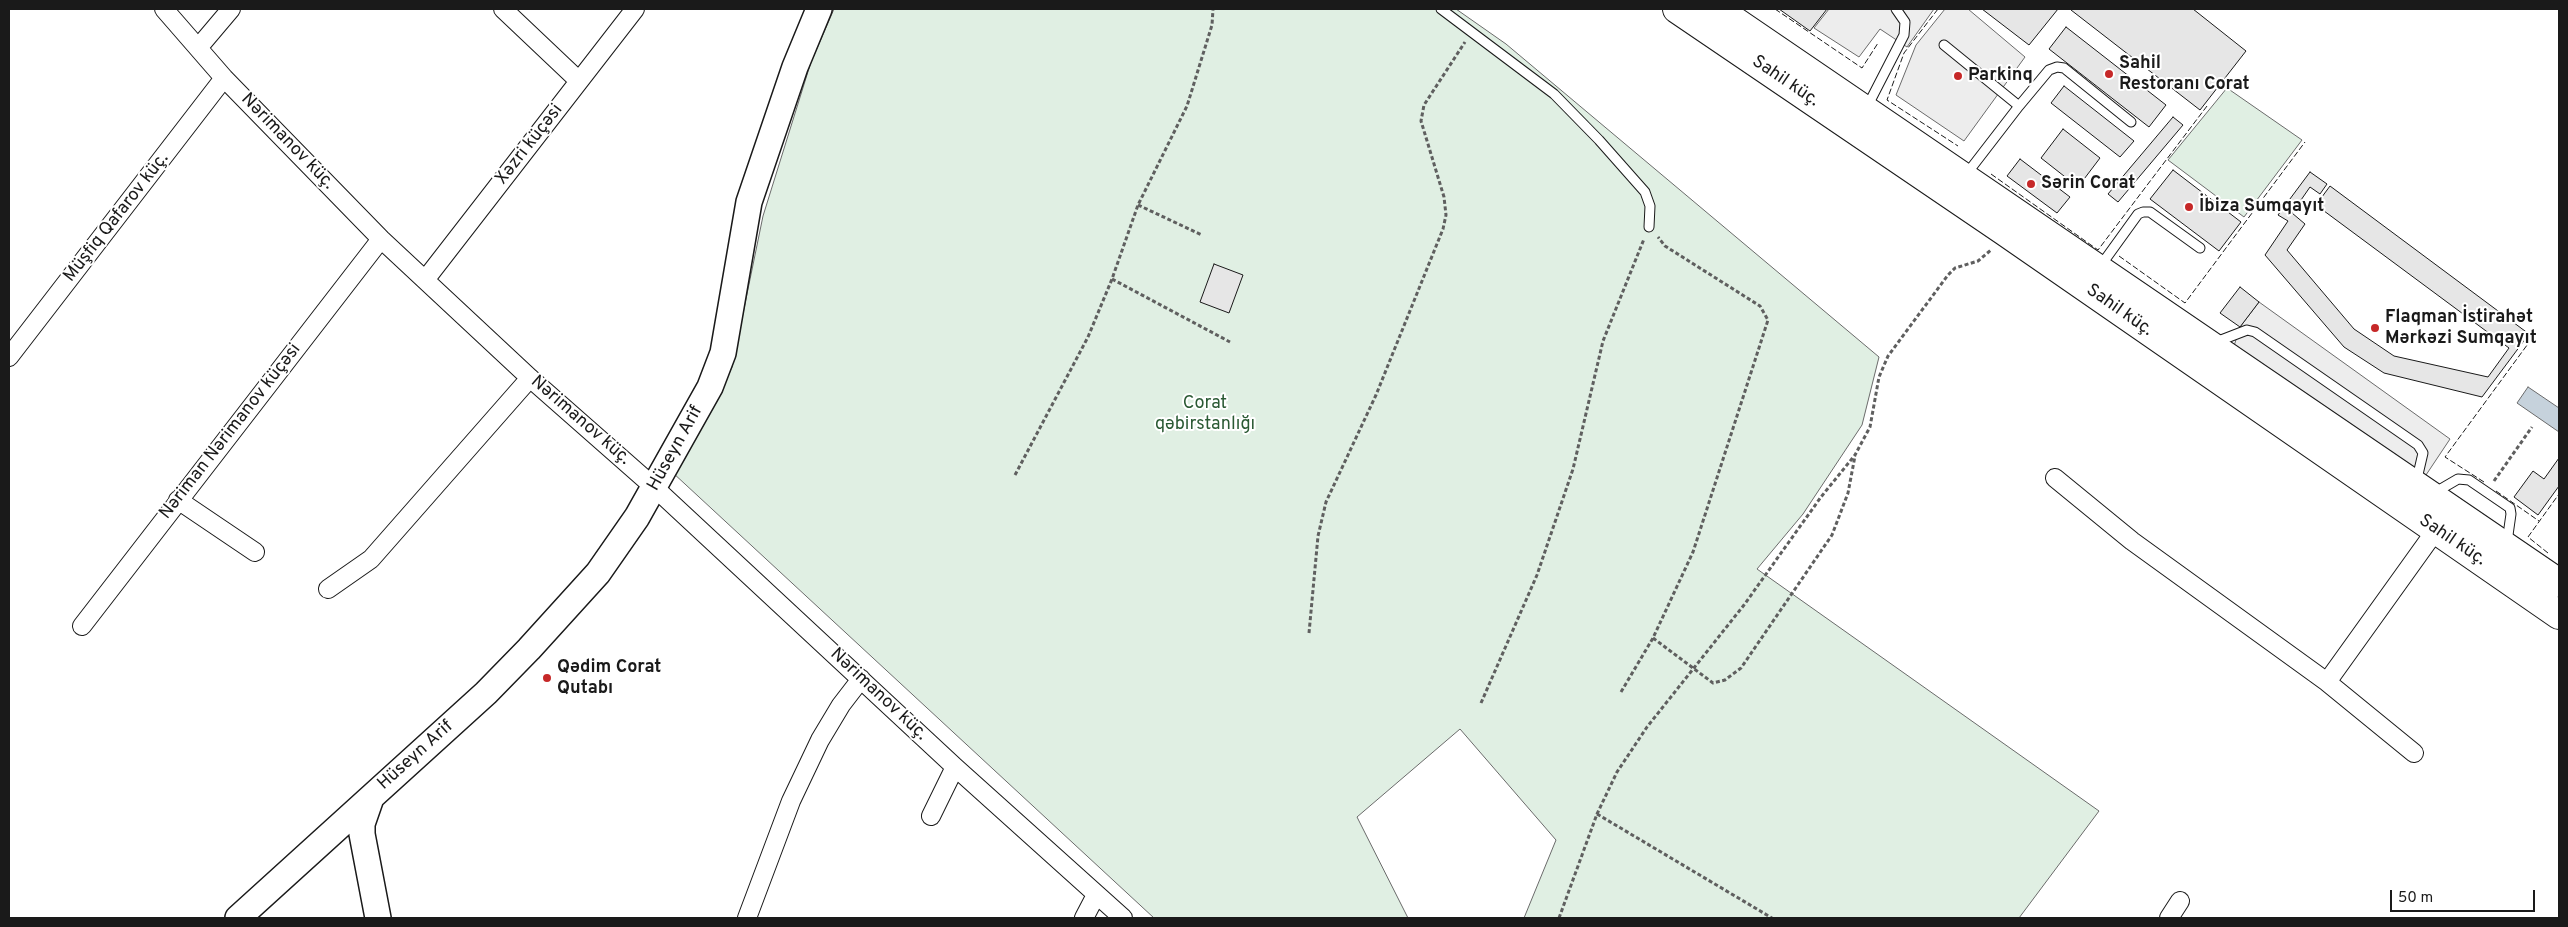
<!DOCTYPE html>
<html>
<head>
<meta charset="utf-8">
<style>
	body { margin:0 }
	#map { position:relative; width:2568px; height:927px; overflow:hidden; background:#fff; font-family:Overpass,sans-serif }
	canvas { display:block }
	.frame { position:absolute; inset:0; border:10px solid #1a1a1a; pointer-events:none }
	.scale { position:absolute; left:2390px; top:890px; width:145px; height:22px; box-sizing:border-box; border:2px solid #1a1a1a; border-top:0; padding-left:6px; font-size:15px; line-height:18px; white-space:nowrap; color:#1a1a1a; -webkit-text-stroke:4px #fff; paint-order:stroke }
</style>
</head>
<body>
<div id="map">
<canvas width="2568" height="927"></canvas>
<div class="frame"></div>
<div class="scale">50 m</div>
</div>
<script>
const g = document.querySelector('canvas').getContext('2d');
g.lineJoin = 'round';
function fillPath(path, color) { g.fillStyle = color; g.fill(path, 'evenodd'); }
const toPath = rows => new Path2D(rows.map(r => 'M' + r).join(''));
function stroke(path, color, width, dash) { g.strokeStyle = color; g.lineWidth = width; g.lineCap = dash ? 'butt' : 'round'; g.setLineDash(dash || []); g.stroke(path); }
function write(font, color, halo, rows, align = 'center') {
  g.font = font + ' Overpass,sans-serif'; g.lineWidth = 4; g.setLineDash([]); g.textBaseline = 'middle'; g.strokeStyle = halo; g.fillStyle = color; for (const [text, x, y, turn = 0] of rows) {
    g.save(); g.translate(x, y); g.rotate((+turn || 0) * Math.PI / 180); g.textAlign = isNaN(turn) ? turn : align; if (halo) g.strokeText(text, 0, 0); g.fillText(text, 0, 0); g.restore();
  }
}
const green = toPath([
	[834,9,1456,9,1506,44,1879,357,1862,425,1803,514,1757,569,2099,811,2019,918,1524,918,1556,840,1460,729,1357,817,1408,918,1154,918,672,472,703,425,732,367,763,216,811,62,834,9],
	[2227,88,2302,140,2244,217,2168,160,2227,88]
]);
fillPath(green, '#e0efe3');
stroke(green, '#6a6a6a', 1);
const parking = toPath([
	[1829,9,1934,9,1907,47,1880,29,1859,57,1814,28,1829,9],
	[1945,9,1968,9,2025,57,1964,141,1896,95,1916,45,1945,9],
	[2259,302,2450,439,2424,478,2234,346,2240,327,2259,302]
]);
fillPath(parking, '#ededed');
stroke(parking, '#6a6a6a', 1);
const water = toPath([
	[2528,387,2559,408,2559,432,2517,403,2528,387]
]);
fillPath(water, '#c6d2dc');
stroke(water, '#6a6a6a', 1);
const building = toPath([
	[1779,9,1827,9,1810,31,1779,9],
	[1982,9,2058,9,2029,45,1982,9],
	[2072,9,2193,9,2246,51,2200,110,2071,10,2072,9],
	[2066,27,2166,105,2149,127,2049,49,2066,27],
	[2064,86,2134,141,2120,157,2051,103,2064,86],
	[2173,117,2183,125,2118,202,2108,194,2173,117],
	[2063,129,2100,158,2078,187,2041,158,2063,129],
	[2020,159,2070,197,2057,213,2007,176,2020,159],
	[2173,170,2241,222,2219,251,2150,199,2173,170],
	[2310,172,2327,184,2320,194,2310,187,2292,213,2305,224,2287,250,2354,329,2394,356,2488,377,2509,348,2316,205,2330,186,2529,334,2482,397,2384,373,2344,347,2265,255,2288,221,2278,215,2310,172],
	[1214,264,1243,275,1229,313,1200,302,1214,264],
	[2240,287,2259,302,2240,327,2220,313,2240,287],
	[2559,458,2559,486,2538,515,2514,497,2533,471,2544,479,2559,458]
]);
fillPath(building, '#e6e6e6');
stroke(building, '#1a1a1a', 1);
const lane = toPath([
	[1441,9,1554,94,1599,140,1645,192,1650,206,1649,227],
	[1944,45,2019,106,1965,176],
	[2019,106,2049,70,2057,67,2064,68,2131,122],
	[1867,107,1904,35,1905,22,1896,9],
	[2099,268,2138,214,2143,212,2150,212,2200,248],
	[2216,342,2247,330,2255,332,2418,445,2423,453,2416,483],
	[2434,493,2458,479,2469,480,2510,508,2511,514,2507,542]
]);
const street = toPath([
	[164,9,224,78,381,239,530,378,655,488,955,767,1123,918],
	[503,9,579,81],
	[198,48,231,9],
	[425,280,635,9],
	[9,357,224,78],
	[2055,478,2132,541,2327,682],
	[178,500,255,552],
	[328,589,371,559,530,378],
	[82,626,381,239],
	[2414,753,2327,682,2436,530],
	[931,816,955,767],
	[747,918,791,801,820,740,841,705,861,679],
	[1084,918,1096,895],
	[2169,918,2180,901]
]);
const secondary = toPath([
	[371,798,362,824,362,834,378,918],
	[238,918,486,693,529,649,598,573,637,517,710,387,723,353,749,202,795,67,819,9]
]);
const primary = toPath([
	[1677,9,2004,231,2559,615],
	[1717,9,2559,583]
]);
stroke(lane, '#1a1a1a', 11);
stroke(street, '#1a1a1a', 20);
stroke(secondary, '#1a1a1a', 28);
stroke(primary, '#1a1a1a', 30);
stroke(toPath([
	[1138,205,1202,235],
	[1112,279,1230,342],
	[1015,475,1088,337,1112,279,1138,205,1187,106,1212,25,1213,9],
	[2494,481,2532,427],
	[1309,633,1318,536,1326,502,1376,395,1443,229,1446,215,1444,197,1421,121,1424,105,1465,42],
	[1653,638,1713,683,1725,680,1741,668,1832,535,1848,493,1855,456],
	[1621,692,1653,638,1693,552,1768,320,1760,306,1665,246,1658,237],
	[1481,703,1537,575,1573,469,1603,341,1644,239],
	[1597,814,1772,918],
	[1559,918,1597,814,1617,772,1647,727,1744,605,1821,497,1855,455,1870,427,1879,377,1888,356,1948,275,1955,268,1978,261,1991,250]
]), '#5f5f5f', 3, [4, 2.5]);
stroke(lane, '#fff', 9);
stroke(street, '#fff', 18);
stroke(secondary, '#fff', 25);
stroke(primary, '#fff', 28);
stroke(toPath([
	[1775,9,1862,68,1878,43],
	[1938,9,1904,53,1887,100,1958,146],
	[1991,174,2098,250,2207,106],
	[2119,256,2185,303,2305,142],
	[2484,482,2445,457,2533,337],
	[2496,491,2539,521],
	[2548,553,2528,537,2559,494]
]), '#1a1a1a', 1, [6, 2.5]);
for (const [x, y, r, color] of [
	[2109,74,5,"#c62828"],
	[1958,76,5,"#c62828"],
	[2031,184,5,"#c62828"],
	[2189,207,5,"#c62828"],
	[2375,328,5,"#c62828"],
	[547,678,5,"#c62828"]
]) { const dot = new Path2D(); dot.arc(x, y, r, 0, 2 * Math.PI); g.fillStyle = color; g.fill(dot); stroke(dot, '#fff', 2); }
write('bold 18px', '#1a1a1a', '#fff', [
	["Sahil",2119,64],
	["Restoranı Corat",2119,85],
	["Parkinq",1968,76],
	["Sərin Corat",2041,184],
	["İbiza Sumqayıt",2199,207],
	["Flaqman İstirahət",2385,318],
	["Mərkəzi Sumqayıt",2385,339],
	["Qədim Corat",557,668],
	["Qutabı",557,689]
], 'left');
write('18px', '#1a1a1a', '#fff', [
	["Sahil küç.",1785,82,34],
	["Nərimanov küç.",287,142,46],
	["Xəzri küçəsi",530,145,-52],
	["Müşfiq Qafarov küç.",117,218,-52],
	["Sahil küç.",2119,311,35],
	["Nərimanov küç.",580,421,41],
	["Nəriman Nərimanov küçəsi",231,432,-52],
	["Hüseyn Arif",676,449,-61],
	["Sahil küç.",2452,541,34],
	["Nərimanov küç.",878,695,43],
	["Hüseyn Arif",416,756,-42]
]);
write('18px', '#2b5a34', '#fff', [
	["Corat",1205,404],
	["qəbirstanlığı",1205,425]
]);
</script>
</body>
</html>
